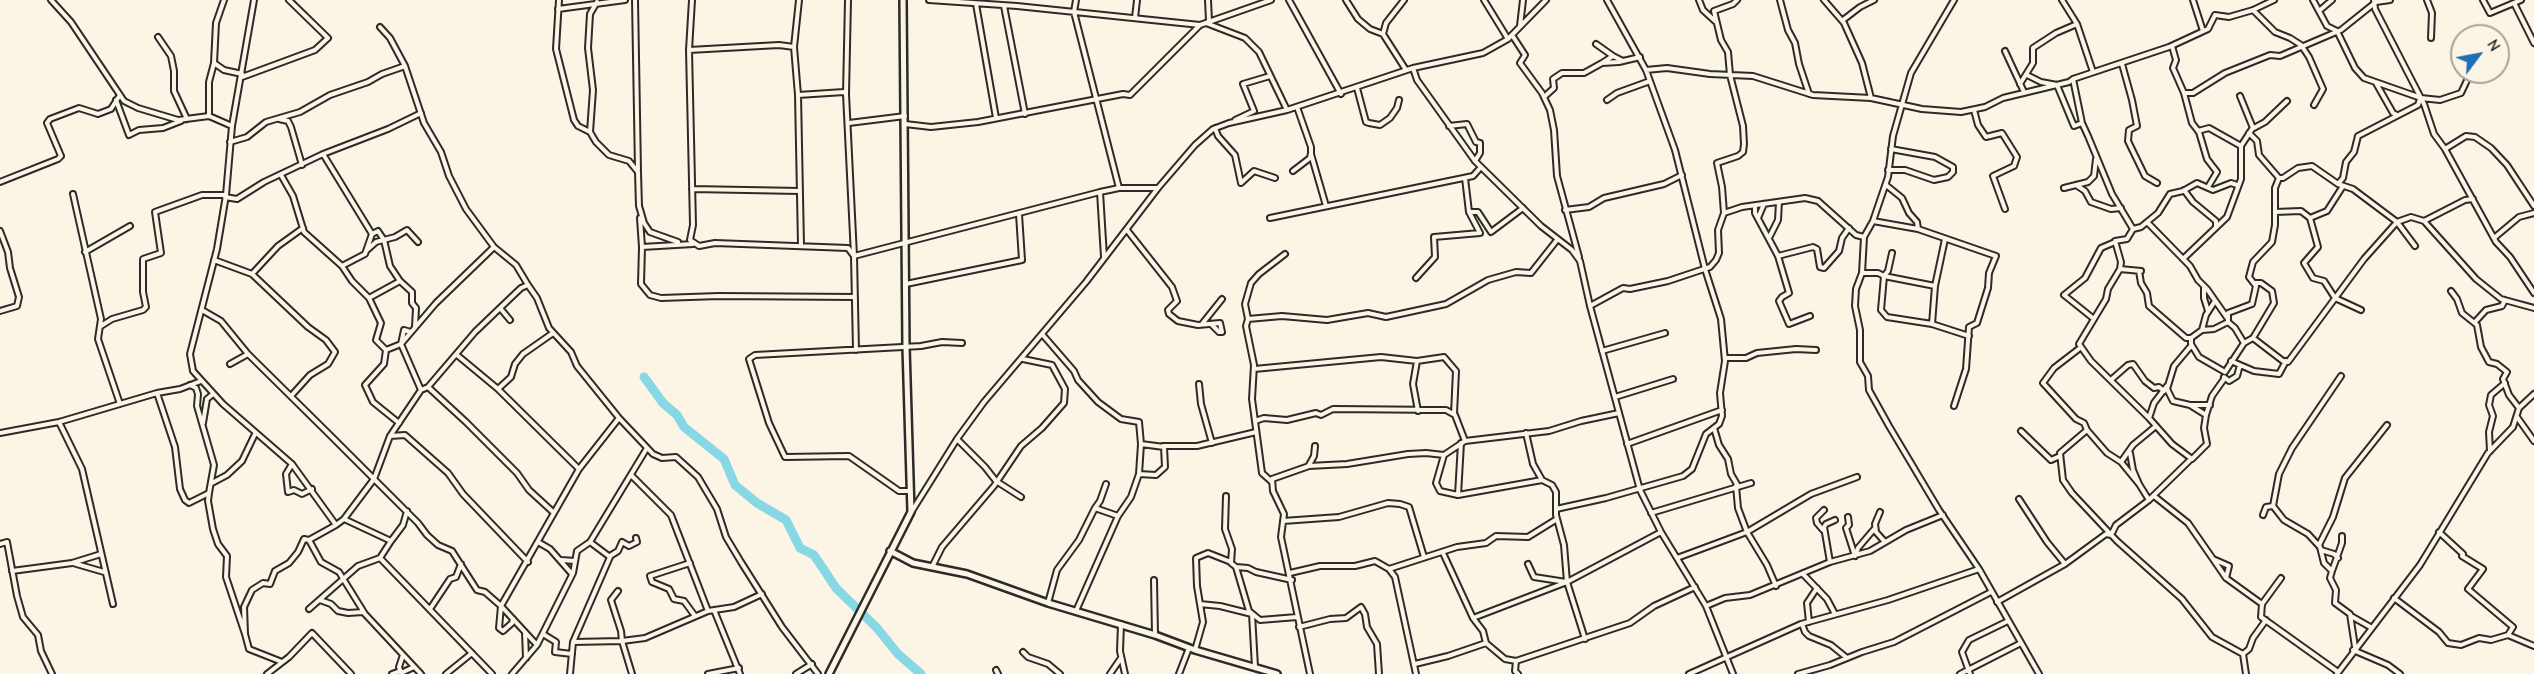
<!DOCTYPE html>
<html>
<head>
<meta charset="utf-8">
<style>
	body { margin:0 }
	#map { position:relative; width:2534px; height:674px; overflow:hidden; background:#fcf5e5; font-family:"Comic Neue",sans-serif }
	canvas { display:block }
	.north { position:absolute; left:2450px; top:24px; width:60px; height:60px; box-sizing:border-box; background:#fcf5e5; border:2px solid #a8a49b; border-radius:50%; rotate:58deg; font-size:16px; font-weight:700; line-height:24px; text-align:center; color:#2b2b2b }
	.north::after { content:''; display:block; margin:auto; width:21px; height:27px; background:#1f6fb2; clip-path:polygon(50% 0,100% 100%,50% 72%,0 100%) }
</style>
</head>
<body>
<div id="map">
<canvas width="2534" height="674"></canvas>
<div class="north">N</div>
</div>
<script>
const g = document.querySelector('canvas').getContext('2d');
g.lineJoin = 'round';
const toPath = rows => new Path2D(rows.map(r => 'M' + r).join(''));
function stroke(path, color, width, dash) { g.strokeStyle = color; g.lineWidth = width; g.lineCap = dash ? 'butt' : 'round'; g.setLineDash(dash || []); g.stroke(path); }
stroke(toPath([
	[644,377,663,403,677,415,684,427,724,459,735,485,757,503,786,520,800,548,814,555,836,588,877,628,898,654,921,674]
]), '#87d7e5', 9);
const street = toPath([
	[51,0,71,22,124,101,138,108,178,120,209,116,232,126],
	[224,0,216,23,214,63,224,70,242,74],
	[254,0,232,126,226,195,217,249,190,354,193,371,223,404,292,464,336,525,344,519,391,541,380,558,492,674],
	[559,0,556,49,574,120,578,126,590,132,596,142,609,155,629,161,638,172,639,206,644,223,650,232,678,242],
	[635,0,638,170],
	[692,0,689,50,779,45,794,47,798,95,801,245],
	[929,0,1017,6,1200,25],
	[1076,0,1074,12,1119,188],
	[1208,0,1209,21],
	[1289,0,1341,94],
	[1346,0,1358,19,1370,29,1383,34,1386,23,1404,0],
	[1484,0,1508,39],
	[1607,0,1646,70,1667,68,1710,74,1753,76,1813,95,1871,98,1922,109,1961,112,1985,107,2003,98,2069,82,2073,79,2082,123,2088,136,2112,194,2133,229,2141,227,2147,222,2190,266,2198,280,2207,289,2228,319,2228,322,2214,329,2202,330,2206,315,2215,301],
	[1699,0,1703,10,1715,21],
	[1780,0,1788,30,1795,43,1799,64,1809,94],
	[1824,0,1844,23,1862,63,1871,98],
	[1954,0,1911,73,1893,136,1888,177,1873,221,1864,237,1862,273,1856,289,1855,306,1860,330,1860,362,1868,376,1869,390,1889,426,1939,510,1979,569,2039,674],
	[2062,0,2077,24,2093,72],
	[2193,0,2203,31],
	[2313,0,2327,26,2337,31,2355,68,2364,78,2421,98,2440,100,2461,93,2469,76],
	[2374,0,2375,9,2424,104,2434,134,2445,149,2496,242,2510,257,2534,293],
	[2427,0,2432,13,2431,38],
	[2483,0,2490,13,2521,0],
	[2514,3,2534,43],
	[976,4,996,118],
	[1004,6,1025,114],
	[558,9,625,0],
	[2253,10,2275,32,2290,38,2301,45,2309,57,2323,89,2314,105],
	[2319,11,2332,0],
	[1135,18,1137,0],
	[1843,20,1860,7,1874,0],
	[1206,23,1245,38,1259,52,1287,110],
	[1520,26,1523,0],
	[380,27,390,38,405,66,424,123,441,152,449,176,466,209,494,247,516,265,528,285],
	[1383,34,1406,70],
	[1512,35,1525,55,1520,63,1542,93,1550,110,1554,130,1557,176,1579,257],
	[158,37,171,56,174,71,174,91,187,119],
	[1596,44,1613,56],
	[2172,46,2176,60,2173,68,2184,93,2192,123,2199,132,2207,159,2217,172,2208,187],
	[794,47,799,0],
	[689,50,693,225,690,240,699,246,715,243,848,248,854,256,856,350],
	[2005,51,2024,92],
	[1623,61,1613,56,1602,63,1619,62,1640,57],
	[2122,64,2132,100,2137,126,2129,130,2128,141,2145,176,2157,183],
	[1413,68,1417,80,1475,161,1541,226,1572,250,1580,261,1590,306,1640,490,1661,532,1706,606,1733,674],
	[2027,75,2041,82,2057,85,2074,126,2082,123],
	[242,77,315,50,328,38,289,0],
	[2073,79,2169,47,2208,29,2215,15,2229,17,2253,10,2274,0],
	[2376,83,2393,113,2397,115],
	[2020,84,2033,63,2033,48,2056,33,2077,24],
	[1357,88,1366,122,1369,123,1380,125,1390,118,1397,108,1399,100],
	[2184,93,2193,93,2225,73,2270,55,2280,56,2341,30,2376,2,2390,0],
	[846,94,848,0],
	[798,95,844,92,846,94,854,256,1100,192,1119,188,1157,188],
	[2240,96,2253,128],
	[1544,97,1554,88,1553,79,1562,73,1584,73,1602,63],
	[116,100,129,135,139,130,163,128,181,121],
	[1607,100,1617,93,1650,81],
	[1974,110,1978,125,1986,137,2002,133,2017,157,2014,166,1993,176,2005,209],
	[209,116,209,82,214,63],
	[279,119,288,121,291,127,302,165],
	[1235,120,1254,111,1243,84,1270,76],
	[849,123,905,116],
	[905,124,931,127,978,122,1123,94,1130,95,1200,25,1271,0],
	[1449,126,1467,124,1476,142,1480,143,1480,153,1475,161],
	[1215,128,1218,136,1235,155,1241,183,1254,171,1275,178],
	[2198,131,2209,128,2241,146],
	[590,132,593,90,588,48,590,14,597,2],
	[230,142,247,137,266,122,300,112,330,95,368,82,382,74,405,66],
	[2445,149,2466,136,2475,137,2491,148,2507,165,2534,206],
	[323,154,372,234,365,254,342,266],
	[1311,154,1326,206],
	[1888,170,1905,170,1934,180,1948,177,1953,172,1953,167,1935,157,1891,149],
	[1293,171,1310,158,1311,153,1311,147,1297,107],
	[281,175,293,196,304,232,342,266,352,281,369,298,381,323,376,340,386,350,384,364,365,385,373,402,399,423],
	[2279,178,2283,178,2298,168,2312,166,2338,184,2353,189,2397,222,2415,246],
	[0,182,58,159,61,156,47,123,50,119,79,108,98,114,111,109,120,95],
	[2338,184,2343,178,2346,162,2354,152,2358,136,2418,105,2420,99],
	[2076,185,2085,191,2091,202,2111,209,2121,208],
	[2064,188,2088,182,2094,176,2096,159],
	[692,189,800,191],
	[2184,190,2193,202,2216,221,2216,226],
	[1100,192,1104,257],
	[73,194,101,319,98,339,120,404],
	[225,197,237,199,264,182,323,154,388,129,421,113],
	[1755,206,1755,213,1778,256,1789,293,1782,297,1779,301,1789,324,1810,316],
	[1565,210,1589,207,1604,198,1664,184,1682,175],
	[1469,212,1478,212,1491,232,1523,208],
	[2275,212,2301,211,2310,218,2327,211,2343,186],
	[1724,213,1742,207,1805,198,1818,201,1856,235,1864,237],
	[640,218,642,247],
	[1270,218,1473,176,1481,167],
	[1758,218,1764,204],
	[2310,218,2318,247,2304,263,2313,278,2324,281,2335,298,2361,310],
	[1873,221,1918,229,1917,222,1909,213,1902,198,1886,185],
	[2424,221,2465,200,2473,199],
	[2147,222,2158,213,2170,194,2183,191,2197,183,2213,190,2231,183,2237,185],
	[1918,229,1996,256,1989,273,1988,288,1977,323,1969,327,1966,369,1954,406],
	[1127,230,1172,287,1177,301,1168,310,1169,314,1178,321,1198,325,1220,323,1222,332,1219,332,1211,324],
	[0,231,8,252,10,268,19,297,17,306,0,311],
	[372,234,378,231,384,240,390,266,400,281,412,292,412,303,416,308,415,327],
	[1770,236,1778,220,1779,202],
	[2494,238,2519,217,2534,213],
	[693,244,642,247,641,284,650,295,661,298,719,296,855,297],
	[367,250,376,242,395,237,407,230,418,242],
	[85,252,130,226],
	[1778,256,1813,247,1817,249,1820,267,1824,268,1839,251,1842,238,1849,228],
	[2183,259,2227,217,2241,179,2241,146,2252,129,2265,122,2287,101],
	[214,260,252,274,308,327,326,340,335,352,328,364,310,375,291,396],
	[2120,269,2121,262,2115,241,2127,239,2133,229],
	[2139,271,2141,283,2147,293,2149,306,2186,338,2191,338],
	[2141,271,2120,269,2108,289,2106,299,2079,344,2091,361,2149,418],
	[1862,273,1878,273,1884,276,1888,271,1892,253],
	[252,274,278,246,303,228],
	[1416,278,1435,257,1434,237,1480,233,1469,212,1465,178],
	[906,284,1022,260,1019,214],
	[1935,286,1932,324,1887,317,1881,310,1884,276,1935,286,1945,239],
	[2204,287,2204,298,2208,311],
	[2451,291,2457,299,2462,313,2477,325,2481,347,2489,362,2497,364,2507,372,2503,379,2509,395,2519,408],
	[369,298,400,281],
	[1590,306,1623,288,1630,289,1668,281,1710,267,1716,260,1719,253,1718,230,1724,213,1722,187,1717,163,1738,156,1743,152,1744,144,1743,126,1730,75,1728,52,1721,40,1714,11,1733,4,1737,0],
	[500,308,521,288,528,285,537,298,549,328,571,352,577,366,619,418,579,469,501,606,537,645,573,573,577,551,590,542,647,448],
	[202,310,221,321,248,354,331,436,418,523,427,535,438,545,452,551,477,590,485,592,501,606,499,628,503,631,512,623,513,619],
	[2228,318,2228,313,2252,304,2256,286,2249,277,2253,262,2272,242,2275,225,2275,188,2279,178,2259,155,2257,141,2249,133],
	[1248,319,1282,316,1327,320,1368,313,1386,317,1446,304,1488,280,1516,272,1531,273,1557,240],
	[2094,319,2064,295,2085,278,2101,248,2115,242],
	[2475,322,2486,310,2502,306,2505,300],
	[1202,324,1222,299],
	[1932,324,1969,336],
	[101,326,112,319,143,310,146,307,143,292,143,259,161,253,155,212,202,195,226,195],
	[2202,330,2191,338,2191,344,2199,357,2225,372,2244,343,2235,328,2228,322],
	[1042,334,1074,371,1078,380,1098,402,1121,419,1139,422,1141,444,1139,474],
	[2253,338,2283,361,2288,362,2364,259,2397,222,2411,217,2424,221,2476,279,2501,299,2534,308],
	[2244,343,2253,338,2274,303,2272,291,2261,283,2254,283],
	[2192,347,2190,347,2174,366,2167,389,2173,401,2190,405,2206,415],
	[2080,348,2054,368,2043,383,2076,419,2084,423,2087,430,2107,453,2121,462,2133,445,2156,426],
	[386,350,401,344,404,330,411,332],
	[1602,351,1665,333],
	[457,355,498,389,579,469],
	[1725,358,1746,358,1757,353,1796,349,1816,350],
	[230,364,248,354],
	[2240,365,2254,371,2279,374,2286,361],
	[1254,369,1381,357,1417,361],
	[2341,376,2292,448,2279,474,2273,506,2284,520,2308,534,2320,547,2324,563,2332,571,2330,578,2336,590,2335,603,2350,614,2355,647],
	[2224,377,2229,381,2237,376,2240,365,2231,361],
	[2112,379,2128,365,2133,364,2145,381,2154,388,2159,387,2164,391],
	[1199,384,1201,404,1212,443],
	[2167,386,2154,403,2149,418,2172,444,2192,459,2207,444,2204,428,2206,415,2212,396,2224,379],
	[428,387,475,332,500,308,510,320],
	[498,389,511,377,515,364,523,354,553,333],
	[421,390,401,344,436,303,494,247],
	[157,393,175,447,180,489,185,500,189,503,209,493,214,465,197,406,198,394,196,388,190,385],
	[1615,397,1673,379],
	[2190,405,2210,405],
	[1418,411,1413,384,1417,361,1444,357,1456,371,1454,414],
	[2517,417,2534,441],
	[619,418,653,454,662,458,676,457,698,477,717,509,726,537,741,562,782,627,818,674],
	[1255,421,1264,418,1287,420,1316,413,1321,415,1333,409,1446,410,1455,415,1465,441,1549,431,1581,421,1619,413],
	[59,422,82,469,113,604],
	[203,423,207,399,213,394],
	[1714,428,1719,445,1728,459,1731,474,1738,486],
	[2087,430,2060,453,2063,480,2072,493,2117,541,2182,599,2212,637,2243,654,2249,649,2253,638,2266,620],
	[2021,431,2051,460,2060,456],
	[0,433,59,422,157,393,180,389,201,381],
	[1526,433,1533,464,1542,480,1552,485,1556,492,1556,515,1564,545,1567,582,1585,639],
	[390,436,421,390,428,387,466,422,517,473,529,490,553,512],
	[957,439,985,467,996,481,1021,497],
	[1627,444,1722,410],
	[1163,446,1197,446,1256,432],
	[2490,451,2489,432,2493,416,2489,405,2491,395,2505,383],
	[1444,455,1436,483,1440,491,1458,495,1461,443],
	[2121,462,2139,484,2133,470,2130,453],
	[292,464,286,474,288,492,294,490,302,494,312,489],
	[1309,465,1314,456,1315,446],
	[632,476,671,515,708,611,645,638,622,641,632,674],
	[1272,482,1262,473,1252,399,1254,365,1246,326,1248,319,1245,304,1251,283,1259,274,1285,254],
	[212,483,227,475,242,461,255,434],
	[2139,484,2149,500,2191,459],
	[1736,486,1738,508,1747,532,1811,494,1857,477],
	[910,491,899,491,849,456,785,457,769,423,749,359,755,355,921,346,942,342,962,343],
	[209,493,208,501,213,529,218,544,227,556,226,577,245,634,244,607,252,590,263,583,270,584,275,571,289,563,298,552,304,539,309,540,336,525],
	[1458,495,1542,480],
	[1226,496,1225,529,1232,549,1231,563,1236,567,1249,611,1260,620,1297,617],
	[2154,496,2188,523,2213,559,2229,566,2226,578,2213,559],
	[2019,499,2047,542,2065,564],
	[1095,508,1118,516],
	[1556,509,1606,498,1683,476,1692,469,1706,434,1719,424,1722,416,1720,393,1725,361,1721,319,1705,269,1675,150,1646,70],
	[912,511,957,439,984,402,1086,282,1158,188,1195,145,1213,129,1229,123,1287,110,1413,68,1483,53,1508,39,1546,0],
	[1880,512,1875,524,1876,532,1885,542],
	[1651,513,1751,483],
	[2263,515,2266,507,2273,506],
	[1848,517,1849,525,1846,528,1855,556],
	[344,519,374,479,390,436,405,435,448,473,463,494,528,562],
	[1283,521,1339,517,1388,503,1400,504,1409,507,1424,557],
	[1823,530,1817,523,1816,518,1824,510],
	[2439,532,2463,554,2462,556,2483,569,2468,589,2513,627,2508,635],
	[309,540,321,562,339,572,365,614,421,674],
	[391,541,403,525,407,511],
	[538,542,550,549,572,574],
	[590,542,610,557,573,642,622,641,621,631,611,600,618,591],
	[0,544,7,542,17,596,23,617,38,635,41,651,52,674],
	[2319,545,2333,517,2345,478,2387,425],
	[2321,550,2334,554,2338,558],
	[1443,553,1473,618,1483,631,1486,643,1505,659,1516,661,1630,623,1654,606,1695,587],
	[610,556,618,551,622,542,629,546,637,542,636,538],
	[1855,556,1858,548,1875,528],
	[1677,558,1747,532,1767,565,1776,586],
	[561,560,575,561],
	[1830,562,1824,527,1826,524,1835,520],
	[73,563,104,572],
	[690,563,650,576,652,582,669,589,674,599,684,601,695,616],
	[1528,564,1534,577,1566,582],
	[932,567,942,547,994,486,1021,446,1042,428,1064,403,1065,389,1052,365,1023,359],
	[1236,567,1248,568,1256,572,1292,580],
	[1389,569,1457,547,1486,543,1496,536,1528,537,1557,519],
	[12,571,72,563,101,554],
	[2332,571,2342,543,2342,536],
	[1290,573,1320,566,1355,566,1375,561,1389,569,1395,577,1416,674],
	[1803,574,1827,599,1835,614],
	[2226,578,2262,604,2261,617,2338,672],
	[1154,580,1155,635],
	[2394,598,2439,632,2448,643,2461,645,2479,638,2491,640,2508,635,2534,646],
	[320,600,331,604,338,611,348,613,363,612],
	[1997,602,2065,564,2106,534,2111,535,2116,525,2149,500],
	[1048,603,1057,570,1079,540,1095,508,1100,501,1106,484],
	[1200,604,1220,606,1252,614,1255,667],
	[2262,604,2281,578],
	[1706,606,1725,598,1750,595,1830,562,1870,551,1906,530,1943,515],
	[309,609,358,566,380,558],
	[430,609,450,579,456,577,461,564],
	[714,610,740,674],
	[708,611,734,607,762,594],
	[1076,611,1118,516,1131,497,1139,474,1156,475,1165,467,1164,447,1141,444],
	[2351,616,2372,628],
	[1473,618,1567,582,1661,532],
	[1809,622,1807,603,1817,588],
	[1121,624,1120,651,1125,674],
	[1802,624,1805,632,1809,636,1831,645,1847,658],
	[1299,627,1330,619,1346,618,1361,607,1365,614,1367,627,1377,644,1379,674],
	[525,632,526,658],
	[245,634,249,649,282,662],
	[543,634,556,642,555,652,572,654],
	[1195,650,1203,622,1197,586,1196,558,1208,553,1231,562],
	[2353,650,2388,665,2400,674],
	[1023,652,1028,657,1048,664,1060,674],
	[2243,654,2246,674],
	[403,655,399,667,401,673,414,667],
	[1516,661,1515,671,1518,674],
	[1415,664,1448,656,1486,643],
	[996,670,998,674],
	[267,674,289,657,312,633,351,674],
	[392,674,400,671],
	[446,674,472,653],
	[512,674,537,645],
	[570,674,573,642],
	[708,674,739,668],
	[796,674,812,664],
	[1110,674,1121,658],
	[1179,674,1189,648],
	[1310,674,1281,537,1284,514,1273,491,1272,479,1309,466,1347,464,1408,454,1426,453,1444,455,1465,441],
	[1689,674,1801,624,1888,600,1979,569],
	[1798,674,1830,665,1862,652,1894,642,1991,592],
	[1960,674,2021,643],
	[1970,674,1962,652,1969,640,2008,621],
	[2337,674,2420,565,2488,453,2513,427,2519,408,2534,394]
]);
const secondary = toPath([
	[890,551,913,563,967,574,1048,603,1155,635,1195,650,1277,674],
	[829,674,911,512,906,347,903,0]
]);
stroke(street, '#2b2b2b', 8);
stroke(secondary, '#2b2b2b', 10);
stroke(street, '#fcf5e5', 4);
stroke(secondary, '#fcf5e5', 5);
</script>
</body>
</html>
